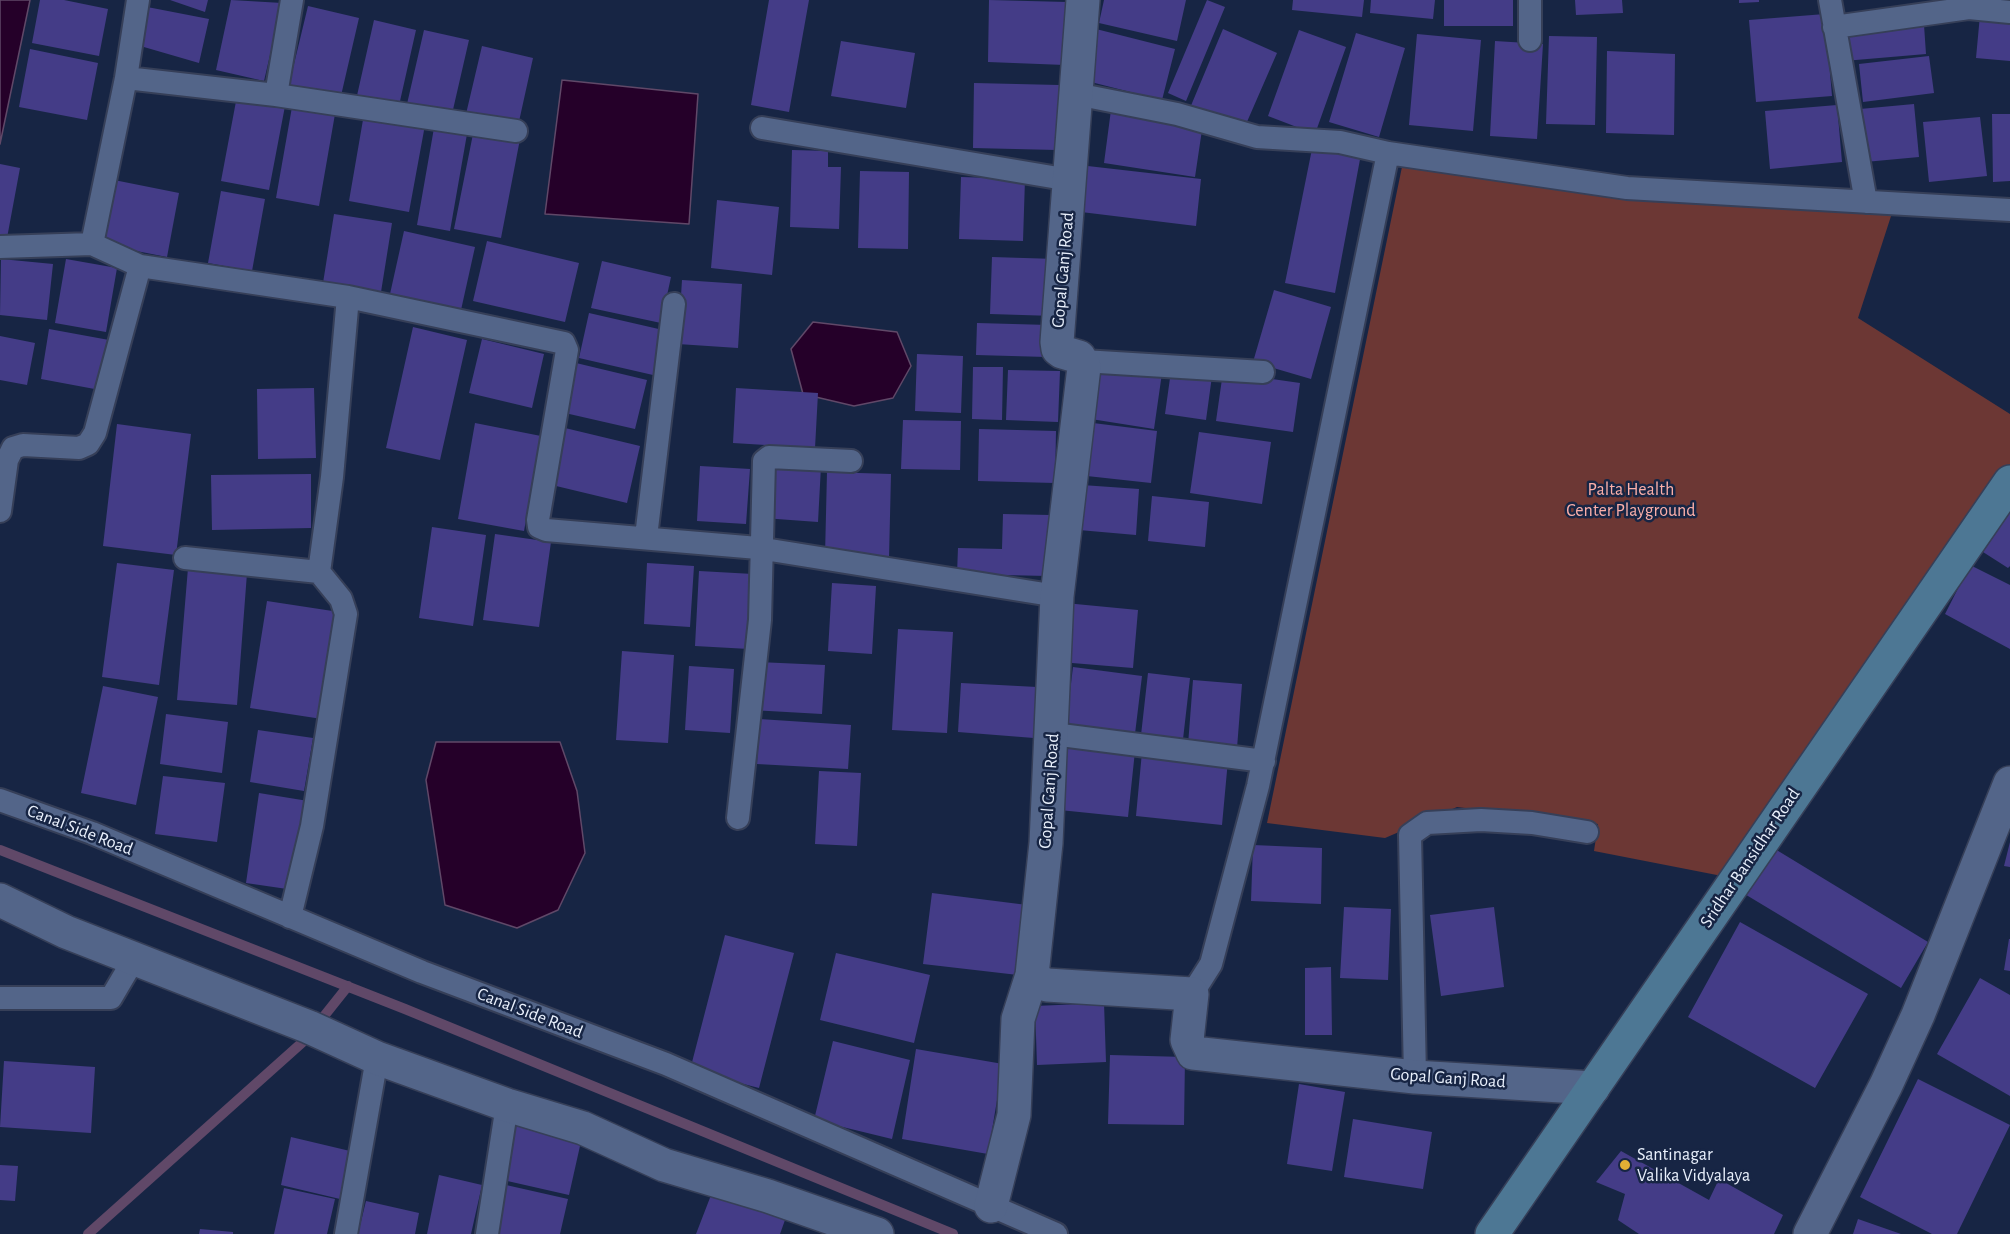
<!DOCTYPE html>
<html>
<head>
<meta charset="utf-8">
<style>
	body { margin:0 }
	canvas { display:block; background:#172544 }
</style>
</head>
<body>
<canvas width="2010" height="1234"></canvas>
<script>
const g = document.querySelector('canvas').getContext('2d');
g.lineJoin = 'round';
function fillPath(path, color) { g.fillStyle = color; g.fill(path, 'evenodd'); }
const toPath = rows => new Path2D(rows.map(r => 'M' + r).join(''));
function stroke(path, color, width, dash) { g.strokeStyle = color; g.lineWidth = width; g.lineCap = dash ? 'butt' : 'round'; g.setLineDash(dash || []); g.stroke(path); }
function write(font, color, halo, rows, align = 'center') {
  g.font = font + ' "Alegreya Sans",sans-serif'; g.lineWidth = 5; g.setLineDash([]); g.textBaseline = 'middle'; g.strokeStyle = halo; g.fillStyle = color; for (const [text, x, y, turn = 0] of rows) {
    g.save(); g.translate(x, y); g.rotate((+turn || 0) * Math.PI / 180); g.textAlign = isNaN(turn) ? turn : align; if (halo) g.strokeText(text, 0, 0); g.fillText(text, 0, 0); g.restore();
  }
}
fillPath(toPath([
	[1403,162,1892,213,1858,318,2010,414,2010,470,1722,876,1594,851,1598,824,1457,807,1385,838,1267,823]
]), '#6c3734');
const water = toPath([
	[0,0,30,0,0,144,0,0],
	[562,80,698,94,689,224,545,214,562,80],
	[813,322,897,332,911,366,893,398,854,406,803,394,791,349,813,322],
	[436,742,560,742,577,791,585,853,558,910,517,928,445,905,426,780,436,742]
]);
fillPath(water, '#250029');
stroke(water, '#604868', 1.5);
stroke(toPath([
	[0,850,405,1009,953,1234],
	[88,1234,305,1040,348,986]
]), '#604868', 10);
fillPath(toPath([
	[40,0,64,0,108,9,99,56,32,43],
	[170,0,208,0,205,12],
	[231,0,282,3,264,81,216,70],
	[769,0,809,0,789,112,751,105],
	[989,0,1067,2,1065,65,988,62],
	[1104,0,1186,0,1177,41,1099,23],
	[1207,0,1225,7,1186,101,1168,93],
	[1293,0,1364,0,1362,17,1292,10],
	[1371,0,1435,0,1433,19,1370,13],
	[1444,0,1513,0,1513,26,1444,26],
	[1575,0,1622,0,1623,13,1576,15],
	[1739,0,1759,0,1759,2,1739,3],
	[142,6,209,19,199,63,137,45],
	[308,6,359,18,340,100,288,89],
	[1825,14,1832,96,1756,102,1749,20],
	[1980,15,2010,17,2010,61,1976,58],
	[374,20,416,30,398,110,356,100],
	[1924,25,1926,54,1844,61,1842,32],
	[1096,29,1175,49,1162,100,1083,80],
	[1223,29,1277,53,1243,131,1190,108],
	[424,30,469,40,452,114,407,104],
	[1299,30,1346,47,1315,134,1268,116],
	[1356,33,1405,48,1379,137,1329,122],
	[1417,34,1481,40,1473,131,1409,125],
	[1549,36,1597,37,1595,125,1546,124],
	[841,41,915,53,906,108,831,96],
	[1495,41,1543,44,1537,139,1490,136],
	[482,46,533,58,518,126,466,114],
	[30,49,98,63,87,120,19,107],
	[1607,51,1675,54,1674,135,1606,133],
	[1929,56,1934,93,1863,102,1859,64],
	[974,83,1059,85,1057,150,973,148],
	[237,96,285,106,269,190,221,181],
	[1914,104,1919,157,1865,162,1860,109],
	[1837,105,1842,162,1770,169,1765,111],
	[292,107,335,114,319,206,276,198],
	[1111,110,1203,123,1195,177,1104,163],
	[364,114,425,125,409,212,349,201],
	[1992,114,2010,114,2010,181,1993,182],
	[1980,117,1987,176,1929,182,1923,122],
	[434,128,467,134,450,231,417,225],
	[474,129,520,139,501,238,454,229],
	[1312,149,1361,154,1335,293,1285,283],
	[792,150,828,151,828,167,841,167,839,229,790,227],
	[0,164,20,168,7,238,0,237],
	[1079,165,1201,179,1196,226,1073,211],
	[860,171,909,172,908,249,858,248],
	[961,177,1025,179,1023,241,959,239],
	[114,180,179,193,167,257,101,244],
	[221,191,265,199,252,271,208,263],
	[717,200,779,207,772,275,711,268],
	[334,214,392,223,381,292,323,283],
	[404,231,475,247,461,310,390,294],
	[487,241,579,263,565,322,473,301],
	[992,257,1056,259,1054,316,990,314],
	[1,259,53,264,47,320,0,315],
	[66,259,117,268,106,332,55,323],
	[602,261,671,277,661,323,591,308],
	[682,280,742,284,738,348,678,344],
	[1274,290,1331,307,1311,379,1253,362],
	[589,313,663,330,653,375,579,358],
	[977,323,1049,325,1047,357,976,355],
	[413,327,467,340,440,460,386,448],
	[49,329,109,340,100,390,41,379],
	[0,336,35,343,27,385,0,380],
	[482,339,544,354,532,408,469,393],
	[917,354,963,356,961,413,915,411],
	[576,363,647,380,635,429,565,413],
	[1099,364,1162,373,1154,429,1091,419],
	[973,367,1003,367,1002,420,972,419],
	[1008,370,1060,371,1058,422,1006,420],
	[1171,371,1212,376,1206,420,1165,414],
	[1223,372,1300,383,1293,432,1216,421],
	[314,388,316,458,258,459,257,389],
	[736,388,818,393,815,448,733,443],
	[903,420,961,421,960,470,901,469],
	[475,423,541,436,524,531,458,519],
	[1093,423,1157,431,1151,483,1087,476],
	[117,424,191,434,176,555,103,546],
	[565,428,640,446,627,503,552,485],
	[979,429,1056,431,1055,483,978,481],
	[1199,432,1271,442,1262,504,1190,493],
	[767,463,821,466,818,522,763,518],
	[700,466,750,469,746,524,697,521],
	[827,472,891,474,889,558,825,556],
	[311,474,311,528,212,530,211,475],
	[1082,485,1139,489,1136,535,1079,530],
	[1152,496,1209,502,1205,547,1148,541],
	[2010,512,2010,566,2008,568,1983,552],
	[1003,514,1050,515,1048,576,957,574,958,548,1002,549],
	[432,527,486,535,473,626,419,618],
	[495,534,551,542,539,627,483,620],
	[117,563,174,570,159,685,102,677],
	[647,563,694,566,690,627,644,624],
	[1970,565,2010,585,2010,649,1945,614],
	[188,568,247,573,237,705,177,700],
	[699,571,753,574,749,649,695,646],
	[832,583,876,586,872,654,828,651],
	[267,601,339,612,322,719,250,708],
	[1065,603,1138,610,1133,668,1060,662],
	[898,629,953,632,947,733,892,730],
	[622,651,674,655,668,743,616,740],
	[758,662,825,665,822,714,751,710],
	[689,666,734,669,730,733,685,730],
	[1073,667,1142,676,1134,742,1065,733],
	[1148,673,1190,678,1182,748,1140,744],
	[1193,680,1242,684,1237,748,1188,745],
	[961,683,1037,687,1034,738,958,732],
	[103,686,158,697,136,805,81,793],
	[166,714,228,722,222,773,160,764],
	[759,719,851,725,848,769,757,764],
	[258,730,313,738,304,791,250,782],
	[1057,742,1135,751,1128,817,1050,809],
	[1142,752,1228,760,1222,825,1136,816],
	[819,771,861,773,857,846,815,844],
	[163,776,225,783,217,842,155,834],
	[259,793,308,801,294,890,246,883],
	[2010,842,2010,867,2004,866],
	[1253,845,1322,848,1321,904,1251,901],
	[1770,846,1928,942,1901,988,1743,893],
	[932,893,1027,905,1018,975,923,964],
	[1344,907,1391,909,1388,980,1340,978],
	[1494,907,1504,987,1441,996,1430,915],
	[1740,922,1868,994,1815,1088,1688,1017],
	[725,935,794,953,759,1088,690,1070],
	[2009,939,2010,939,2010,971,2004,970],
	[836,953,930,975,914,1043,820,1020],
	[1331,967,1332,1035,1305,1035,1305,968],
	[1980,978,2010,995,2010,1096,1937,1054],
	[1104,1003,1106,1062,1037,1065,1035,1006],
	[833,1041,910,1060,892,1139,814,1120],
	[916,1049,1003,1064,988,1154,902,1139],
	[1110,1055,1185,1057,1184,1125,1108,1124],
	[4,1061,95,1067,91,1133,0,1127],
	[1918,1079,2010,1125,1957,1234,1932,1234,1860,1197],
	[1299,1084,1345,1092,1332,1171,1287,1164],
	[1353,1119,1432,1132,1423,1189,1344,1177],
	[516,1121,582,1137,569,1195,503,1180],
	[291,1137,350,1151,340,1199,281,1185],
	[1621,1151,1709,1200,1719,1179,1783,1215,1774,1234,1639,1234,1618,1220,1625,1194,1596,1182],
	[0,1165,18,1166,15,1201,0,1200],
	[439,1175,482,1185,471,1234,427,1234],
	[506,1185,568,1199,560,1234,495,1234],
	[284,1188,335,1199,327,1234,274,1234],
	[713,1190,785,1220,780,1234,696,1234],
	[366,1201,419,1213,415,1234,358,1234],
	[1858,1219,1901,1234,1853,1234],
	[200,1229,233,1232,233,1234,199,1234]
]), '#443c87');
const lane = toPath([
	[1530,0,1530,40],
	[1830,0,1866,202],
	[1834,27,1969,8,2010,12],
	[126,78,276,95,516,131],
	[1076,94,1177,114,1257,137,1340,142,1388,153,1627,188,2010,210],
	[276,95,292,0],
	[762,128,1070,180],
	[92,244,126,78,138,0],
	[0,247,92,244,140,266,348,297,564,343,567,350,538,520,539,527,546,530,758,548,1057,596],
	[1083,361,1263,372],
	[0,511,7,460,13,448,23,445,79,448,88,444,95,433,140,266],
	[646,537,674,304],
	[185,558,319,572],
	[1053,734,1264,761],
	[0,800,92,833,422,972,666,1064,1056,1234],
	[738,818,760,620,764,461,769,457,851,461],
	[290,917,312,826,346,614,341,599,319,572,332,477,348,297],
	[1192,994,1211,964,1258,786,1388,153],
	[0,998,111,998,134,959],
	[1415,1077,1410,835,1427,823,1481,820,1532,823,1587,832],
	[346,1234,377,1058],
	[487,1234,507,1105]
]);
const street = toPath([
	[1083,0,1057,342,1058,349,1062,352,1079,357,1084,367,1057,596,1046,843,1032,975,1035,980,1047,985,1192,994,1187,1040,1193,1053,1415,1077,1593,1088],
	[0,900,66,932,309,1027,377,1058,507,1105,583,1128,664,1165,768,1196,877,1234],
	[991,1206,1014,1115,1018,1019,1032,975],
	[1810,1234,1886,1085,1918,1015,2010,783]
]);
const secondary = toPath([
	[1492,1234,2010,482]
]);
stroke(lane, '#363f58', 26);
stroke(street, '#363f58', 36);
stroke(secondary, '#363f58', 36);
stroke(lane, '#536589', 22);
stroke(street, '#536589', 33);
stroke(secondary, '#4d7794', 33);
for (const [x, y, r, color] of [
	[1625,1165,6,"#e2af34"]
]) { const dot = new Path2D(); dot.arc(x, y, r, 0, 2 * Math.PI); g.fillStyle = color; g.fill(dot); stroke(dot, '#172544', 2); }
write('18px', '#e9f0fc', '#172544', [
	["Gopal Ganj Road",1063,270,-85],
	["Gopal Ganj Road",1049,791,-86],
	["Canal Side Road",80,830,21],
	["Sridhar Bansidhar Road",1750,858,-56],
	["Canal Side Road",530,1013,21],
	["Gopal Ganj Road",1448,1078,4]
]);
write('18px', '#fbafa9', '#172544', [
	["Palta Health",1631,490],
	["Center Playground",1631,511]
]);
write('18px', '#e9f0fc', '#172544', [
	["Santinagar",1637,1155],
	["Valika Vidyalaya",1637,1176]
], 'left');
</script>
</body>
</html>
